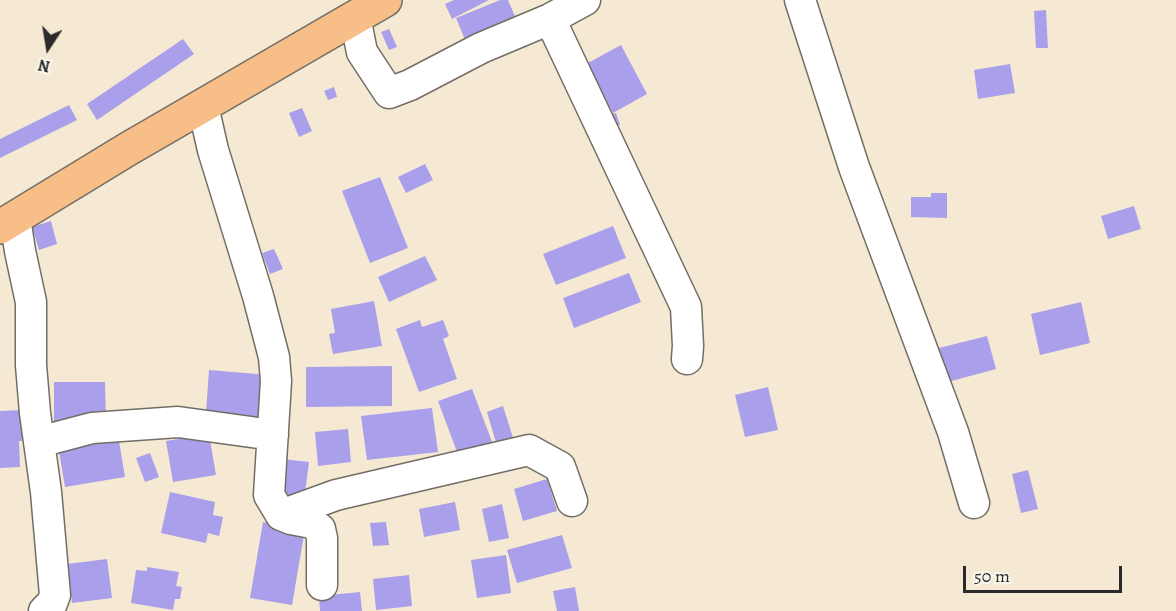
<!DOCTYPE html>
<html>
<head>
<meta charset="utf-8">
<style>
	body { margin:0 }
	#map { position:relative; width:1176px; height:611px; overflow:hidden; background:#f6e9d3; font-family:Alegreya,serif }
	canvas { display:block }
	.north { position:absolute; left:18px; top:18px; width:60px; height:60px; -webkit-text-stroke:4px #fbf7ec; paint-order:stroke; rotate:192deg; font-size:16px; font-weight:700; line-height:24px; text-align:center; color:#2b2b2b }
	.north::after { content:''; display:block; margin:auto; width:21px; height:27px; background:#2b2b2b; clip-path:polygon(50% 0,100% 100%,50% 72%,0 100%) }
	.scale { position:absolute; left:963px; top:566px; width:159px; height:27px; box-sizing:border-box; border:3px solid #2b2b2b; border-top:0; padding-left:8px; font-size:18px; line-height:21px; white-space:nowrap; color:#2b2b2b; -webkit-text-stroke:4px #fbf7ec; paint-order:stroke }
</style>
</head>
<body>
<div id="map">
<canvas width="1176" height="611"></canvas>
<div class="north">N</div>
<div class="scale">50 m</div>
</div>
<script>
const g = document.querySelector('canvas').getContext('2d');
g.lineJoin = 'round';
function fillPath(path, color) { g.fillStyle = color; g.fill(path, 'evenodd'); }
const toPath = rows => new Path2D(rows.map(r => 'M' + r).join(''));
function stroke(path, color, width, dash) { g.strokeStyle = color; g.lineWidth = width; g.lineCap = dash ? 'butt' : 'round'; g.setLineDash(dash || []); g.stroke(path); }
fillPath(toPath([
	[454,0,489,0,452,19,445,4],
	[500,0,508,0,519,26,468,47,456,18],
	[1046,10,1048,48,1036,48,1034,11],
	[389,29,397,47,389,50,381,32],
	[183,39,194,54,97,120,87,104],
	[621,45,647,94,613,113,586,64],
	[1010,64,1015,93,978,99,974,70],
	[334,87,337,97,328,100,324,91],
	[69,105,77,120,0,158,0,139],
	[302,108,312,131,299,137,289,113],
	[611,112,612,114,616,113,620,125,607,129,602,115],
	[425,164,433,180,406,193,398,177],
	[380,177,408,248,370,263,342,191],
	[931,193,947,193,947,218,911,217,911,197,931,197],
	[1134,206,1141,229,1108,239,1101,216],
	[51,221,57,244,39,250,32,227],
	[613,226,626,258,556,285,543,254],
	[274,249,283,269,270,274,262,253],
	[425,256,437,280,389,302,378,277],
	[629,273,641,302,574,328,563,298],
	[374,301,382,346,333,354,329,334,335,333,331,309],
	[1081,302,1090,343,1040,355,1031,314],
	[420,320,422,327,443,320,449,336,443,339,457,379,419,392,396,329],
	[987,336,996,369,944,383,935,349],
	[392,366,392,406,306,407,306,367],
	[209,370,269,375,266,418,206,413],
	[54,382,105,382,106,423,54,423],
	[768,387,778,430,745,437,735,395],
	[472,389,494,447,460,460,438,401],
	[503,406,514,441,497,446,487,412],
	[432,408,438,452,367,460,361,416],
	[23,410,24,441,19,441,20,467,0,468,0,411],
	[348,429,351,462,318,466,315,432],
	[209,434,216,475,173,482,166,441],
	[118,435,125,477,65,487,58,445],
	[150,453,159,477,145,482,136,458],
	[282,459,309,462,304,501,277,497],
	[1028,470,1038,509,1021,513,1012,474],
	[547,479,557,511,523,521,514,489],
	[170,492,215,502,213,515,223,517,219,536,208,533,206,543,161,533],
	[455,502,460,530,424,537,419,509],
	[502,504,509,538,489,542,482,509],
	[263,522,305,529,292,605,250,598],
	[386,522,389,545,373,546,370,523],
	[562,535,572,568,517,583,507,550],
	[506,555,511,593,477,598,471,560],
	[107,559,112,598,72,603,67,564],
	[147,567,179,572,176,586,182,587,180,599,175,599,173,610,131,603,136,570,147,571],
	[409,575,412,606,376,610,373,579],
	[575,587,579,611,557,611,553,591],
	[360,592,362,611,320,611,319,596]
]), '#aa9fea');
const minor = toPath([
	[800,0,854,167,953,432,974,503],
	[355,17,362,52,389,93,410,85,481,48,550,19,585,0],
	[550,19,686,307,688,346,687,359],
	[203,106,213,150,258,296,274,357,276,381,269,495,281,515,291,519,312,523,320,529,322,538,322,585],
	[15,218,20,251,31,302,31,365,35,413,46,492,55,595,52,603,44,611],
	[39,442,92,428,178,422,273,435],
	[281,515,336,495,529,450,560,467,572,501]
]);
const major = toPath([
	[0,227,128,149,385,0]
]);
stroke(minor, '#726e66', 33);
stroke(major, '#726e66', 36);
stroke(minor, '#fff', 30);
stroke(major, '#f7be88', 33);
</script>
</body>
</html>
